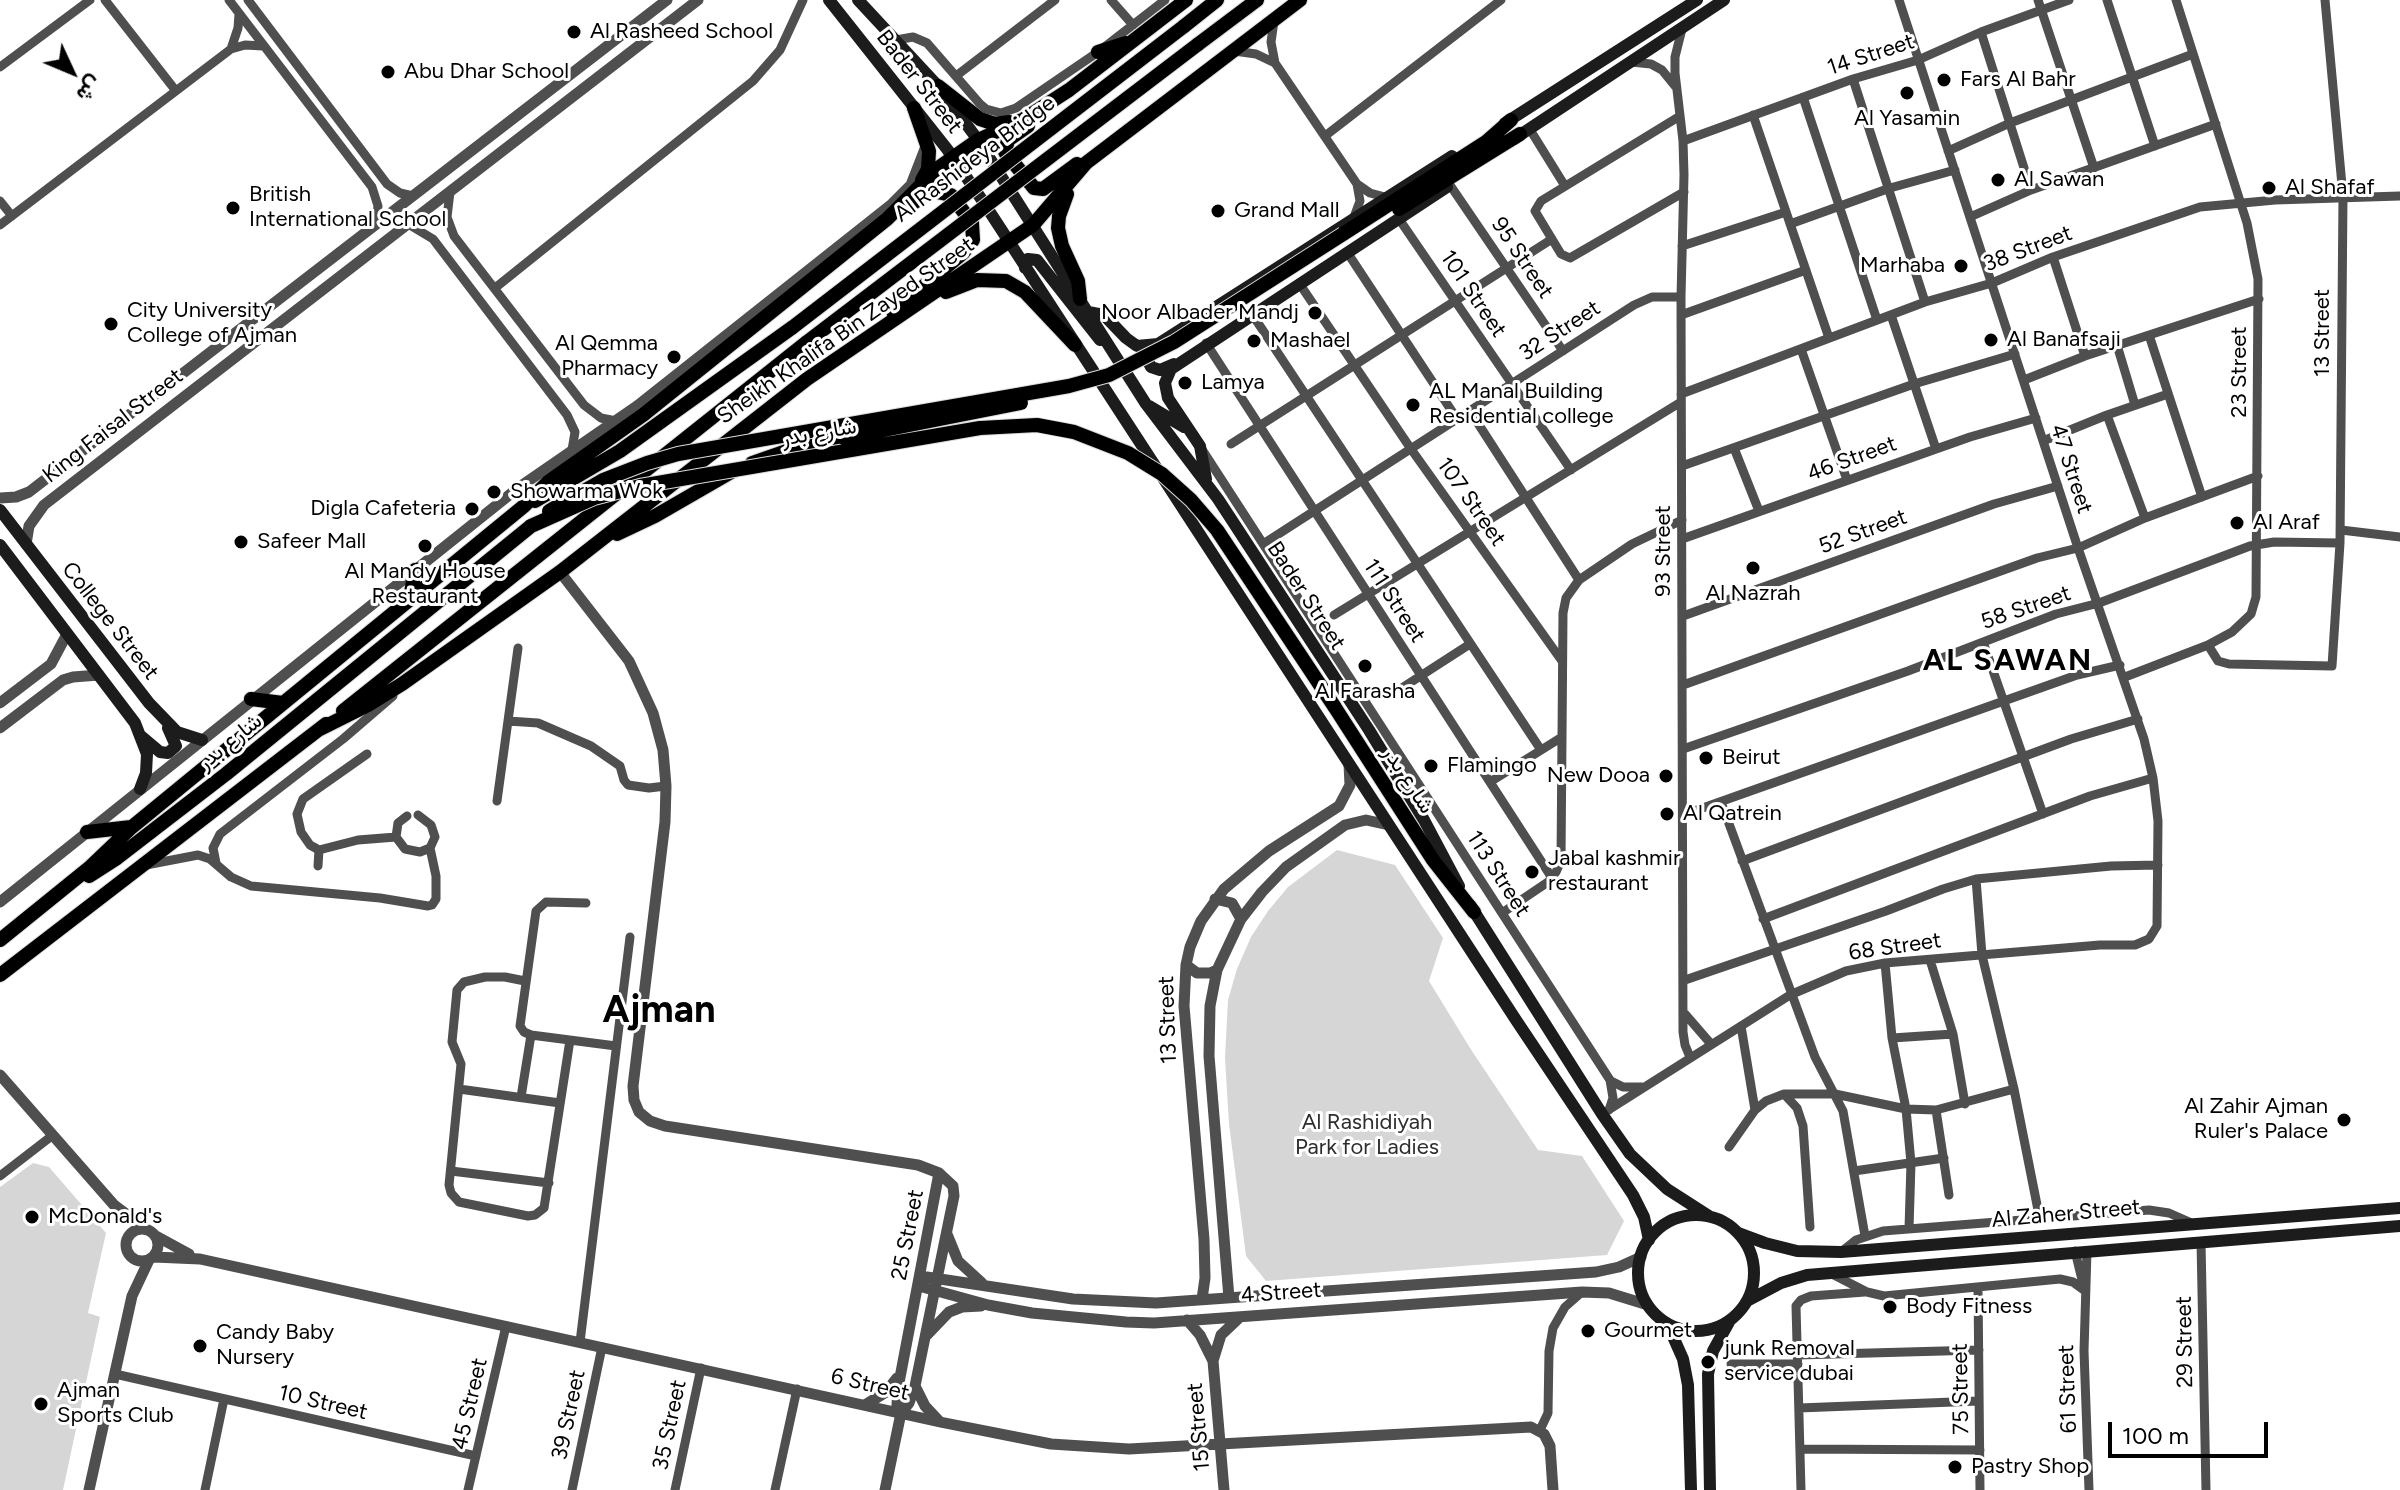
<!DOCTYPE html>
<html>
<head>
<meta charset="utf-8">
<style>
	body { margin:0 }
	#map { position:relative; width:2400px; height:1490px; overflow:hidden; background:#fff; font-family:Figtree,Vazirmatn,sans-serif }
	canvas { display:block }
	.north { position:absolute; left:32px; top:32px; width:80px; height:80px; -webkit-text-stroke:6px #fff; paint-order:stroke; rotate:134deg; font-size:22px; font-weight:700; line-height:32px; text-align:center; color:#000 }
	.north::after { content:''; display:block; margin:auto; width:28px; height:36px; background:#000; clip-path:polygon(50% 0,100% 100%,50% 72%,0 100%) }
	.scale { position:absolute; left:2108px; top:1422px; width:160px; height:36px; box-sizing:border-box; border:4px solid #000; border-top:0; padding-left:10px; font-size:24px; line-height:28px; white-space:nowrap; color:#000; -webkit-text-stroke:6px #fff; paint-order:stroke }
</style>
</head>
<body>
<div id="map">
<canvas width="2400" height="1490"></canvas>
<div class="north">ش</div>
<div class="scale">100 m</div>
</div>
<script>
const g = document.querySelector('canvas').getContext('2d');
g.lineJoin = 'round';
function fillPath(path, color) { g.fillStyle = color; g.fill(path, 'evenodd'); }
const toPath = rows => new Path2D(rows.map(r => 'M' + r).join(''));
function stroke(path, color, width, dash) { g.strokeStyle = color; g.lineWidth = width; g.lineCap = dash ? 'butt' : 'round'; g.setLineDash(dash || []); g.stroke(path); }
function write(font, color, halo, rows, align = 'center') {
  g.font = font + ' Figtree,Vazirmatn,sans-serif'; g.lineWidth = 6; g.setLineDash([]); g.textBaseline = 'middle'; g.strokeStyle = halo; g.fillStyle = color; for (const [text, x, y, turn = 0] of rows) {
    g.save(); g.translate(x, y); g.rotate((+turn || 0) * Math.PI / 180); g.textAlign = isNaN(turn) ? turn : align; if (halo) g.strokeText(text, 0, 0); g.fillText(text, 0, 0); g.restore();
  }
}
fillPath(toPath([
	[1337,850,1395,865,1443,938,1429,981,1470,1048,1538,1150,1582,1156,1624,1221,1607,1255,1266,1281,1246,1256,1229,1124,1225,1058,1228,1000,1237,969,1251,937,1268,911,1288,887],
	[33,1163,49,1167,106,1233,88,1313,100,1317,63,1490,0,1490,0,1187]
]), '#d6d6d6');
const primary = toPath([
	[1183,27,1217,0],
	[1197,45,1257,0],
	[1098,52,1126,43],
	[938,86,980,119,995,124,1009,122],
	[914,108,929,151,928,169,922,180],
	[1028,126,1008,140,1005,152,1034,188,1043,189,1077,164],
	[1067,194,1059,216,1058,228,1062,246,1078,281,1080,299],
	[1399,209,1520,134],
	[1343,234,1486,142,1511,120],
	[946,292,977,280,1006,281,1025,292,1075,345],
	[893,312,963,253,973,240,972,223,951,195,932,191,913,203],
	[752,463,792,449,844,438],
	[535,501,620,451,793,327],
	[617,534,655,516,733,471],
	[410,598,415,570],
	[251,699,283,703],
	[1334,706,1433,860,1474,912],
	[343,711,807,342],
	[320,729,368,705,402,684,560,572,807,379,1033,225,1086,163,1300,0],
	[87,832,131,827],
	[89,876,117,858,226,774,531,526],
	[0,940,89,868,132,827,524,506,548,482,643,415,887,219,938,168,978,140,1024,119,1069,90,1186,0],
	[0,975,326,724]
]);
stroke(primary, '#dbdbdb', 16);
stroke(toPath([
	[105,0,176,91],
	[229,0,372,187,378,206,375,225],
	[248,0,387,184,400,193,413,196],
	[1111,0,1133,25],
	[2038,0,2094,168],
	[2107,0,2155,146],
	[1274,21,1271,42,1275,63,1357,184,1370,193,1385,197],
	[1682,29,1675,57,1675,73,1683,141,1684,175,1681,297,1683,1032,1685,1045,1690,1057],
	[1981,32,2031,190],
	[896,40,913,37,927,43,980,104,986,109,1001,113,1016,108,1098,52,1165,0],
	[231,49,238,28,239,14],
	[1234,51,1256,54,1275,63],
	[1631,62,1651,64,1662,70,1675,86],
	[0,67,90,0],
	[956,76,1055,0],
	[1853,79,1925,302],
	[1803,97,1877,320],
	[1753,115,1829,338],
	[1680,116,1541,201,1535,211,1561,254,1570,258,1684,192],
	[1529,128,1565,186],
	[1325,136,1501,0],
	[1683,141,1853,79,1918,60,1981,32,2069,0],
	[1948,151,2010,123,2193,54],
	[1450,185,1563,351],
	[450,192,447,217,454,236,584,405,601,418,616,421],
	[0,201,12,216],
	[1354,217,1360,201,1357,184],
	[1970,217,2031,190,2216,124],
	[1399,219,1571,470],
	[408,224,433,239,567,415,575,432,572,450],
	[1790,224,1890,188,1955,170],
	[0,225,231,49,245,45,263,46],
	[1682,246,1786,212],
	[1347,252,1457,419],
	[2053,257,2085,356],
	[1299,283,1411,449,1562,661],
	[495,288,753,81,780,50,803,0],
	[1252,314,1541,750],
	[1681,315,1806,270],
	[1891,315,1936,449],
	[2149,335,2202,497],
	[1206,343,1552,878],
	[2117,345,2135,405],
	[1801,349,1847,480],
	[2024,380,2085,356,2259,299],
	[1681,394,1925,302,1992,283,2053,257,2200,207,2275,200,2400,196],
	[1470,411,1579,580],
	[2107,415,2145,518],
	[2043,441,2107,415,2168,394],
	[1231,444,1552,239],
	[1734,448,1759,511],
	[1203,451,1610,1080,1613,1098,1609,1110],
	[1682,466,1914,384,2015,354],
	[2341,530,2400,537],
	[1682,539,1970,437,2036,418],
	[1263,544,1634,305,1652,297,1681,297],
	[1334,615,1681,402],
	[1683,616,1994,504,2058,486],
	[1983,642,2043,814],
	[2208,645,2218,661,2229,664,2332,666,2340,543,2343,196,2325,0],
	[2125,677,2208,645,2232,632,2251,614,2256,597,2258,279,2247,223,2176,0],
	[1683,685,2037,558,2078,548,2145,518,2258,476],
	[1391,695,1470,644],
	[508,721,538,723,591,746,620,766,624,780,628,785,649,788,666,786],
	[1683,749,1908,671,2056,614,2099,603,2250,546,2274,542,2340,543],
	[367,754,303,799,297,814,301,832,310,845,319,850,358,840,396,837],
	[1490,782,1562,737],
	[497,801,518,648],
	[1721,802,1815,1057,1843,1111,1865,1236],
	[1683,815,2077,675,2120,665],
	[407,816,398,823,396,837,405,849,420,852,430,848,435,837,431,825,418,815],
	[1742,861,2071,739,2138,719],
	[216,863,213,848,220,834,343,739,393,696],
	[146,865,198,855,210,859,231,877,251,886,380,898,428,906,432,905,436,899,436,876,430,848],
	[318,866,319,850],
	[1976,879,1982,955,2014,1089,2040,1220],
	[586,903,546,902,536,911,520,1026,524,1032,531,1035,616,1046],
	[1502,913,1548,882,1556,872,1561,861,1563,613,1566,598,1579,580,1632,544,1682,520],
	[1763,919,2090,796,2153,778],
	[1930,960,1953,1034,1965,1104],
	[1885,963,1892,1038,1906,1109,1911,1163,1909,1229],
	[1685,980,1886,911,1943,889,1976,879,2111,866,2158,865],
	[525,981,505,977,485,977,464,982,457,990,452,1042,461,1064,449,1185,451,1193,459,1202,528,1216,535,1215,544,1208,570,1040],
	[1685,1014,1711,1044],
	[1741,1026,1755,1110],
	[1892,1038,1953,1034],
	[1611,1081,1623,1087,1642,1087],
	[459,1089,560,1103],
	[1784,1094,1797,1108,1803,1126,1810,1227],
	[521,1097,531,1035],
	[1936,1110,1949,1195],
	[1602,1114,1790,995,1846,971,1885,963,2100,945,2135,945,2149,939,2157,926,2158,821,2153,778,2144,739,2078,548,1899,0],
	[1729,1147,1755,1110,1766,1101,1784,1094,1835,1094,1906,1109,1936,1110,2014,1089],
	[451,1171,549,1183],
	[1854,1171,1944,1158],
	[0,1176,53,1135],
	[2201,1242,2206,1490],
	[2075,1251,2083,1284],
	[2087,1251,2084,1351,2089,1490],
	[1841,1252,1856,1240,1883,1231,2149,1210,2169,1213,2194,1224],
	[1830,1273,1867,1292,1884,1296,2060,1279,2073,1282,2084,1290],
	[1978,1287,1980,1490],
	[580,1342,630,937],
	[1798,1355,1979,1350],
	[1731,1364,1798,1364],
	[115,1374,476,1456],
	[1799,1408,1979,1401],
	[1540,1430,1548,1413,1549,1351,1553,1328,1565,1307,1582,1292],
	[1800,1449,1980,1450],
	[205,1490,224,1399],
	[468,1490,506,1326],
	[572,1490,602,1347],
	[675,1490,701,1368],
	[775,1490,797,1389],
	[1801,1490,1796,1306,1801,1300,1811,1296,1865,1292]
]), '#4f4f4f', 9);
stroke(toPath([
	[0,498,16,497,29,492,667,0],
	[26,544,29,526,44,505,698,0],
	[560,572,629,661,653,713,663,750,666,786,665,822,633,1086,634,1100,639,1112,650,1121,665,1126,918,1165,939,1173,953,1186,954,1196,915,1386,909,1403,901,1413,885,1490],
	[0,703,51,664,67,634],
	[0,728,63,680,73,677,99,675],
	[1215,899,1232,903,1241,919],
	[0,902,518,488,637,406,892,204,911,185,925,149],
	[1186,965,1197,973,1210,973,1217,970],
	[0,1075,114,1205,146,1229],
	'126 1245a16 16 0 1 1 32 0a16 16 0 1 1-32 0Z',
	[947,1234,958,1261,982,1283],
	[156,1236,189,1254],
	[154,1257,200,1259,940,1422,1051,1444,1129,1449,1531,1427,1544,1434,1550,1446,1553,1490],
	[920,1276,1073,1299,1156,1303,1596,1272,1619,1267,1641,1257],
	[919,1286,988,1305,1032,1313,1126,1322,1154,1323,1582,1292,1609,1293,1648,1305],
	[1229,1298,1209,1056,1210,1006,1217,970,1241,919,1262,892,1286,867,1345,825,1366,820,1389,825],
	[1202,1299,1205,1278,1204,1239,1184,1006,1186,965,1190,947,1201,921,1224,889,1269,851,1339,806,1350,785,1349,764],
	[1187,1320,1200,1335,1213,1361],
	[925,1337,949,1312,962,1307,981,1306],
	[915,1386,925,1406,940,1422],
	[865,1405,886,1392,897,1378],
	[901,1413,897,1405,898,1388,939,1173],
	[89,1490,132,1296,149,1260],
	[1224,1490,1213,1361,1221,1335,1240,1317]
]), '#4f4f4f', 11);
stroke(toPath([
	[829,0,947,149,982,200,1516,1020,1633,1195,1644,1217,1649,1240],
	[858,0,938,86,978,140,1146,404,1218,499,1369,730,1424,820,1459,886],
	[1505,123,1697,0],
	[1514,139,1724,0],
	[1025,268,1028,259,1037,260,1100,340],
	[1088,312,1104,315,1126,338,1137,346,1158,344,1452,156],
	[1152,349,1147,359,1151,367,1160,370,1174,364],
	[1149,406,1184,427],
	[1206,479,1200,446,1168,398,1165,383,1171,369,1447,187],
	[0,510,149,703,177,732,202,740],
	[0,545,135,723,147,754,146,773,140,789],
	[141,736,160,752,168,753,176,746,168,728],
	[1470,905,1602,1114,1630,1154,1667,1189,1709,1216],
	'1638 1273a58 58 0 1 1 116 0a58 58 0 1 1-116 0Z',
	[1738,1233,1765,1243,1797,1251,1841,1252,2400,1208],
	[1747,1301,1781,1283,1807,1275,2400,1226],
	[1667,1323,1683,1359,1688,1385,1691,1490],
	[1710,1490,1708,1374,1713,1351,1729,1322]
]), '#1c1c1c', 12);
stroke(primary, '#000', 14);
const primaryBridge = toPath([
	[793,327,1183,27],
	[807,342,1197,45],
	[844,438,1021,403],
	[549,511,603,480,647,463,678,454,1069,386,1109,375,1174,342,1343,234],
	[531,526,594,498,640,486,980,428,1037,425,1074,432,1128,453,1162,474,1191,500,1217,530,1334,706]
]);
stroke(primaryBridge, '#dbdbdb', 16, []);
stroke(primaryBridge, '#000', 14);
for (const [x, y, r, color] of [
	[574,32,8,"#000"],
	[388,72,8,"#000"],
	[1944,80,8,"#000"],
	[1907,93,8,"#000"],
	[1998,180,8,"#000"],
	[2269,188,8,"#000"],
	[233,208,8,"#000"],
	[1218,211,8,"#000"],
	[1961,266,8,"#000"],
	[1315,313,8,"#000"],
	[111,324,8,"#000"],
	[1991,340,8,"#000"],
	[1254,341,8,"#000"],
	[674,357,8,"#000"],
	[1185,383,8,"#000"],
	[1413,405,8,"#000"],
	[494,492,8,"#000"],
	[472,509,8,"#000"],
	[2237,523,8,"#000"],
	[241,542,8,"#000"],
	[425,546,8,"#000"],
	[1753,568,8,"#000"],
	[1365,666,8,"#000"],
	[1706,758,8,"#000"],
	[1431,766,8,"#000"],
	[1666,776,8,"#000"],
	[1667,814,8,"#000"],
	[1532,872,8,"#000"],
	[2344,1120,8,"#000"],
	[32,1217,8,"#000"],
	[1890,1307,8,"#000"],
	[1588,1331,8,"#000"],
	[200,1346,8,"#000"],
	[1708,1362,8,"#000"],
	[41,1404,8,"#000"],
	[1955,1467,8,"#000"]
]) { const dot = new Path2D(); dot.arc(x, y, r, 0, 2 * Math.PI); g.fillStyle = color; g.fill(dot); stroke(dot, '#fff', 3); }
write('22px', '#000', '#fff', [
	["Al Rasheed School",590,32],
	["Abu Dhar School",404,72],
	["Fars Al Bahr",1960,80],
	["Al Yasamin",1907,119,"center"],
	["Al Sawan",2014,180],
	["Al Shafaf",2285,188],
	["British",249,195],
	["International School",249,220],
	["Grand Mall",1234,211],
	["Marhaba",1945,266,"right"],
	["City University",127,311],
	["College of Ajman",127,336],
	["Noor Albader Mandj",1299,313,"right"],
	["Al Banafsaji",2007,340],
	["Mashael",1270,341],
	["Al Qemma",658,344,"right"],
	["Pharmacy",658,369,"right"],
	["Lamya",1201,383],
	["AL Manal Building",1429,392],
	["Residential college",1429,417],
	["Showarma Wok",510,492],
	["Digla Cafeteria",456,509,"right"],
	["Al Araf",2253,523],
	["Safeer Mall",257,542],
	["Al Mandy House",425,572,"center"],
	["Restaurant",425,597,"center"],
	["Al Nazrah",1753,594,"center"],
	["Al Farasha",1365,692,"center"],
	["Beirut",1722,758],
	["Flamingo",1447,766],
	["New Dooa",1650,776,"right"],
	["Al Qatrein",1683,814],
	["Jabal kashmir",1548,859],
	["restaurant",1548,884],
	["Al Zahir Ajman",2328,1107,"right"],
	["Ruler's Palace",2328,1132,"right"],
	["McDonald's",48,1217],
	["Body Fitness",1906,1307],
	["Gourmet",1604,1331],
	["Candy Baby",216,1333],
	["Nursery",216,1358],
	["junk Removal",1724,1349],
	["service dubai",1724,1374],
	["Ajman",57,1391],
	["Sports Club",57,1416],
	["Pastry Shop",1971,1467]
], 'left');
write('22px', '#000', '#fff', [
	["14 Street",1871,55,-18],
	["Bader Street",919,82,52],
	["Al Rashideya Bridge",975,159,-37],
	["38 Street",2028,249,-21],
	["95 Street",1522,258,56],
	["101 Street",1473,294,56],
	["Sheikh Khalifa Bin Zayed Street",846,331,-35],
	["32 Street",1560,331,-33],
	["13 Street",2323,333,-90],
	["23 Street",2240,372,-90],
	["King Faisal Street",113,426,-38],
	["شارع بدر",819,433,-10],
	["46 Street",1852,459,-20],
	["47 Street",2071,469,72],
	["107 Street",1471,502,55],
	["52 Street",1863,532,-20],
	["93 Street",1664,551,-90],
	["Bader Street",1306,596,57],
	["111 Street",1394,601,57],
	["58 Street",2026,608,-19],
	["College Street",110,621,52],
	["شارع بدر",230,742,-39],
	["شارع بدر",1408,780,57],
	["113 Street",1498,874,57],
	["68 Street",1895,947,-8],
	["13 Street",1168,1020,-92],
	["Al Zaher Street",2066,1214,-5],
	["25 Street",908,1235,-79],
	["4 Street",1281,1293,-4],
	["29 Street",2185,1342,-91],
	["6 Street",870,1385,13],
	["75 Street",1961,1389,-91],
	["61 Street",2068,1389,-92],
	["10 Street",323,1403,13],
	["45 Street",470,1404,-77],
	["39 Street",569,1415,-78],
	["35 Street",670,1425,-78],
	["15 Street",1199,1427,-95]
]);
write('22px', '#2d2d2d', '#fff', [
	["Al Rashidiyah",1367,1123],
	["Park for Ladies",1367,1148]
]);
g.letterSpacing = '2px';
write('bold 30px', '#000', '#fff', [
	["AL SAWAN",2008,661]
]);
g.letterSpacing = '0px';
write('bold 38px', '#000', '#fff', [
	["Ajman",659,1011]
]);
</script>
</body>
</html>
